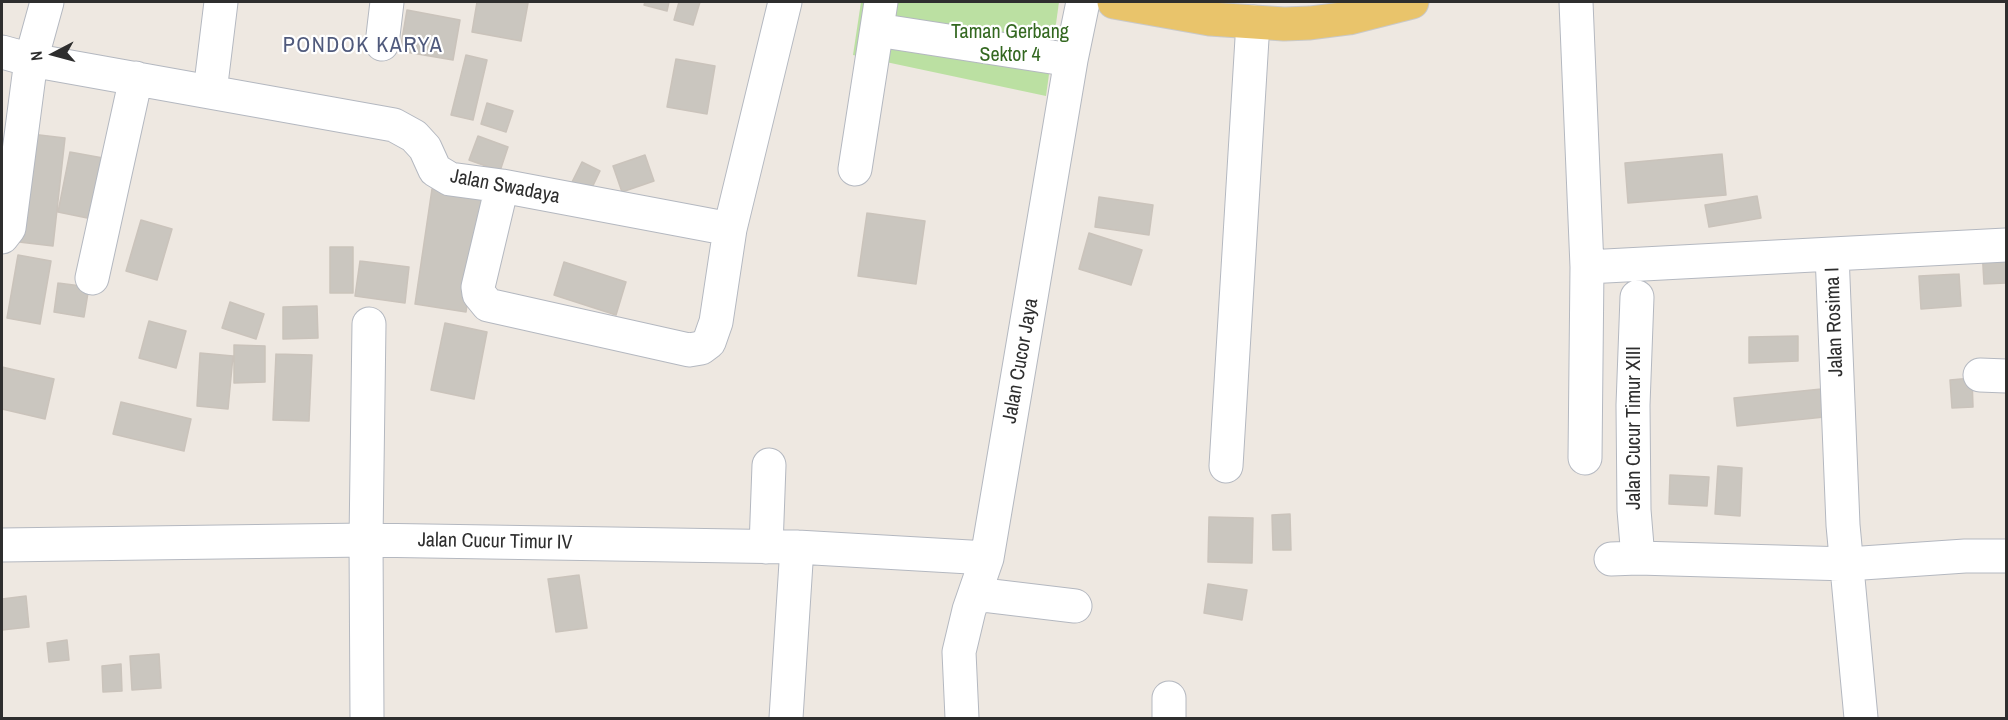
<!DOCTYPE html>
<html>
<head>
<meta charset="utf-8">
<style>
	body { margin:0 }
	#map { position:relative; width:2008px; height:720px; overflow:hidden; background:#eee8e1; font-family:"Archivo Narrow",sans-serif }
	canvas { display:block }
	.frame { position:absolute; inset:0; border:3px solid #2e2e2e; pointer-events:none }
	.north { position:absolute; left:24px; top:24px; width:60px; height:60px; -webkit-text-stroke:4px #fff; paint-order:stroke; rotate:264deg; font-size:16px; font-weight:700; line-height:24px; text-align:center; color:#2e2e2e }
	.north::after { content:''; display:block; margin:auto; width:21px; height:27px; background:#2e2e2e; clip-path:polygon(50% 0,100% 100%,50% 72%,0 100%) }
</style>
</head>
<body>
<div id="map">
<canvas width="2008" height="720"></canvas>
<div class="frame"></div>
<div class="north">N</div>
</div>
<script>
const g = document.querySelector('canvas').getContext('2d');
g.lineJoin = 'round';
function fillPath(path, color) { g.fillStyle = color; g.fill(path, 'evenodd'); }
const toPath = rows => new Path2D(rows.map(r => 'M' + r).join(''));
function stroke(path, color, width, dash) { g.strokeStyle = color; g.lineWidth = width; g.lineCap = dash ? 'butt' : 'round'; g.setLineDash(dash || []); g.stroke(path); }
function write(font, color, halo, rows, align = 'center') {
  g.font = font + ' "Archivo Narrow",sans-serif'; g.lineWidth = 4.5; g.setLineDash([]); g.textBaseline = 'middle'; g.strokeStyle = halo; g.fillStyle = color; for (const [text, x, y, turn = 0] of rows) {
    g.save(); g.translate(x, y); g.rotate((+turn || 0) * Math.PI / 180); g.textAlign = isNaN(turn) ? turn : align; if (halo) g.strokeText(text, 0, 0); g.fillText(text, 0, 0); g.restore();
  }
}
fillPath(toPath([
	[861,2,1059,2,1046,96,853,55]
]), '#bbe0a2');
const building = toPath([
	[477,2,528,3,521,41,472,32,477,2],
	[645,2,669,2,667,11,644,5,645,2],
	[679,2,700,2,693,25,674,20,679,2],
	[407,10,460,20,453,60,400,51,407,10],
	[466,55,487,60,473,120,451,115,466,55],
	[676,59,715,66,707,114,667,107,676,59],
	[487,103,513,111,506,132,481,124,487,103],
	[31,134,65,138,53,246,19,242,31,134],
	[478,136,508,147,500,171,469,160,478,136],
	[70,152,114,160,102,221,58,212,70,152],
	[1722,154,1726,195,1628,203,1625,163,1722,154],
	[645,155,654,181,622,192,613,166,645,155],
	[582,162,600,171,589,194,571,184,582,162],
	[432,189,483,197,466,312,415,304,432,189],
	[1757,196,1761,218,1709,227,1705,205,1757,196],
	[1099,197,1153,205,1149,235,1095,227,1099,197],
	[867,213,925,221,916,284,858,276,867,213],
	[141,220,172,229,157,280,126,271,141,220],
	[1089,233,1142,250,1131,285,1079,269,1089,233],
	[330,247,353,247,353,293,330,293,330,247],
	[2006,248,2006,283,1984,284,1982,249,2006,248],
	[18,255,51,261,40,324,7,318,18,255],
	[360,261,409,267,405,303,355,296,360,261],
	[564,262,626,282,616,315,554,295,564,262],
	[1959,274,1961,306,1921,309,1919,276,1959,274],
	[58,283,89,287,84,317,54,312,58,283],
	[230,302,264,314,256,339,222,328,230,302],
	[317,306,318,338,283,339,283,307,317,306],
	[149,321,186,331,176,368,139,358,149,321],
	[445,323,487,332,474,399,431,390,445,323],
	[1798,336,1798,361,1749,363,1749,337,1798,336],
	[234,345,265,346,265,382,234,383,234,345],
	[200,353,233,356,228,409,197,406,200,353],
	[276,354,312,355,309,421,273,420,276,354],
	[2,367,54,379,45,419,2,409,2,367],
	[1972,378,1973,407,1952,408,1950,380,1972,378],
	[1831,388,1834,416,1737,426,1734,398,1831,388],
	[121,402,191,419,184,451,113,434,121,402],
	[1718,466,1742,468,1740,516,1715,514,1718,466],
	[1670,475,1709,477,1707,506,1669,504,1670,475],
	[1290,514,1291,550,1273,550,1272,515,1290,514],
	[1209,517,1253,518,1252,563,1208,562,1209,517],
	[579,575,587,628,556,632,548,579,579,575],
	[1208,584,1247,590,1242,620,1204,613,1208,584],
	[26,596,29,627,2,630,2,599,26,596],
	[67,640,69,660,49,662,47,643,67,640],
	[159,654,161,688,132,690,130,656,159,654],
	[121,664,122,691,103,692,102,666,121,664]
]);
fillPath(building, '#cac6bf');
stroke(building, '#cac3bb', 1.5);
const minor = toPath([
	[1576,2,1587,267,1585,458],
	[877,30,1071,60],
	[382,44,387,2],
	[2,52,31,60,394,125,414,136,425,148,435,170,450,179,502,186,730,229,785,2],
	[210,92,221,2],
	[855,169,881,2],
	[502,186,478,287,479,294,488,305,689,350,701,348,709,342,716,322,730,229],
	[2,237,9,228,31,60,47,2],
	[1832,254,2006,245],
	[1587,267,1832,254,1843,525,1861,718],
	[92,278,136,78],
	[1637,297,1633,405,1634,510,1638,558],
	[1980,375,2006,376],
	[1226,466,1253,22],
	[2,545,366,540,797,547,987,558],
	[766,547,769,465],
	[1611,559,1638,558,1848,564,1965,556,2006,556],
	[975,594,1075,606],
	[1169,698,1169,718],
	[367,718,366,540,369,324],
	[786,718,797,547],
	[962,718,959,652,969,610,987,558,1071,60,1083,2]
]);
const major = toPath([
	[1114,2,1210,19,1284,24,1310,23,1349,18,1412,2]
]);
stroke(minor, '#b4b8c0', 35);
stroke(major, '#c9c9c9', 35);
stroke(minor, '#fff', 33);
stroke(major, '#e9c46b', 33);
write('20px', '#336820', '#fff', [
	["Taman Gerbang",1010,33],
	["Sektor 4",1010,56]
]);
write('20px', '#2e2e2e', '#fff', [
	["Jalan Swadaya",505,187,11],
	["Jalan Rosima I",1835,322,-92],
	["Jalan Cucor Jaya",1021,361,-80],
	["Jalan Cucur Timur XIII",1635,428,-90],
	["Jalan Cucur Timur IV",495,542,1]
]);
g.letterSpacing = '1.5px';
write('22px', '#505a7c', '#fff', [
	["PONDOK KARYA",363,46]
]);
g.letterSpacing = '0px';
</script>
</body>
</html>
